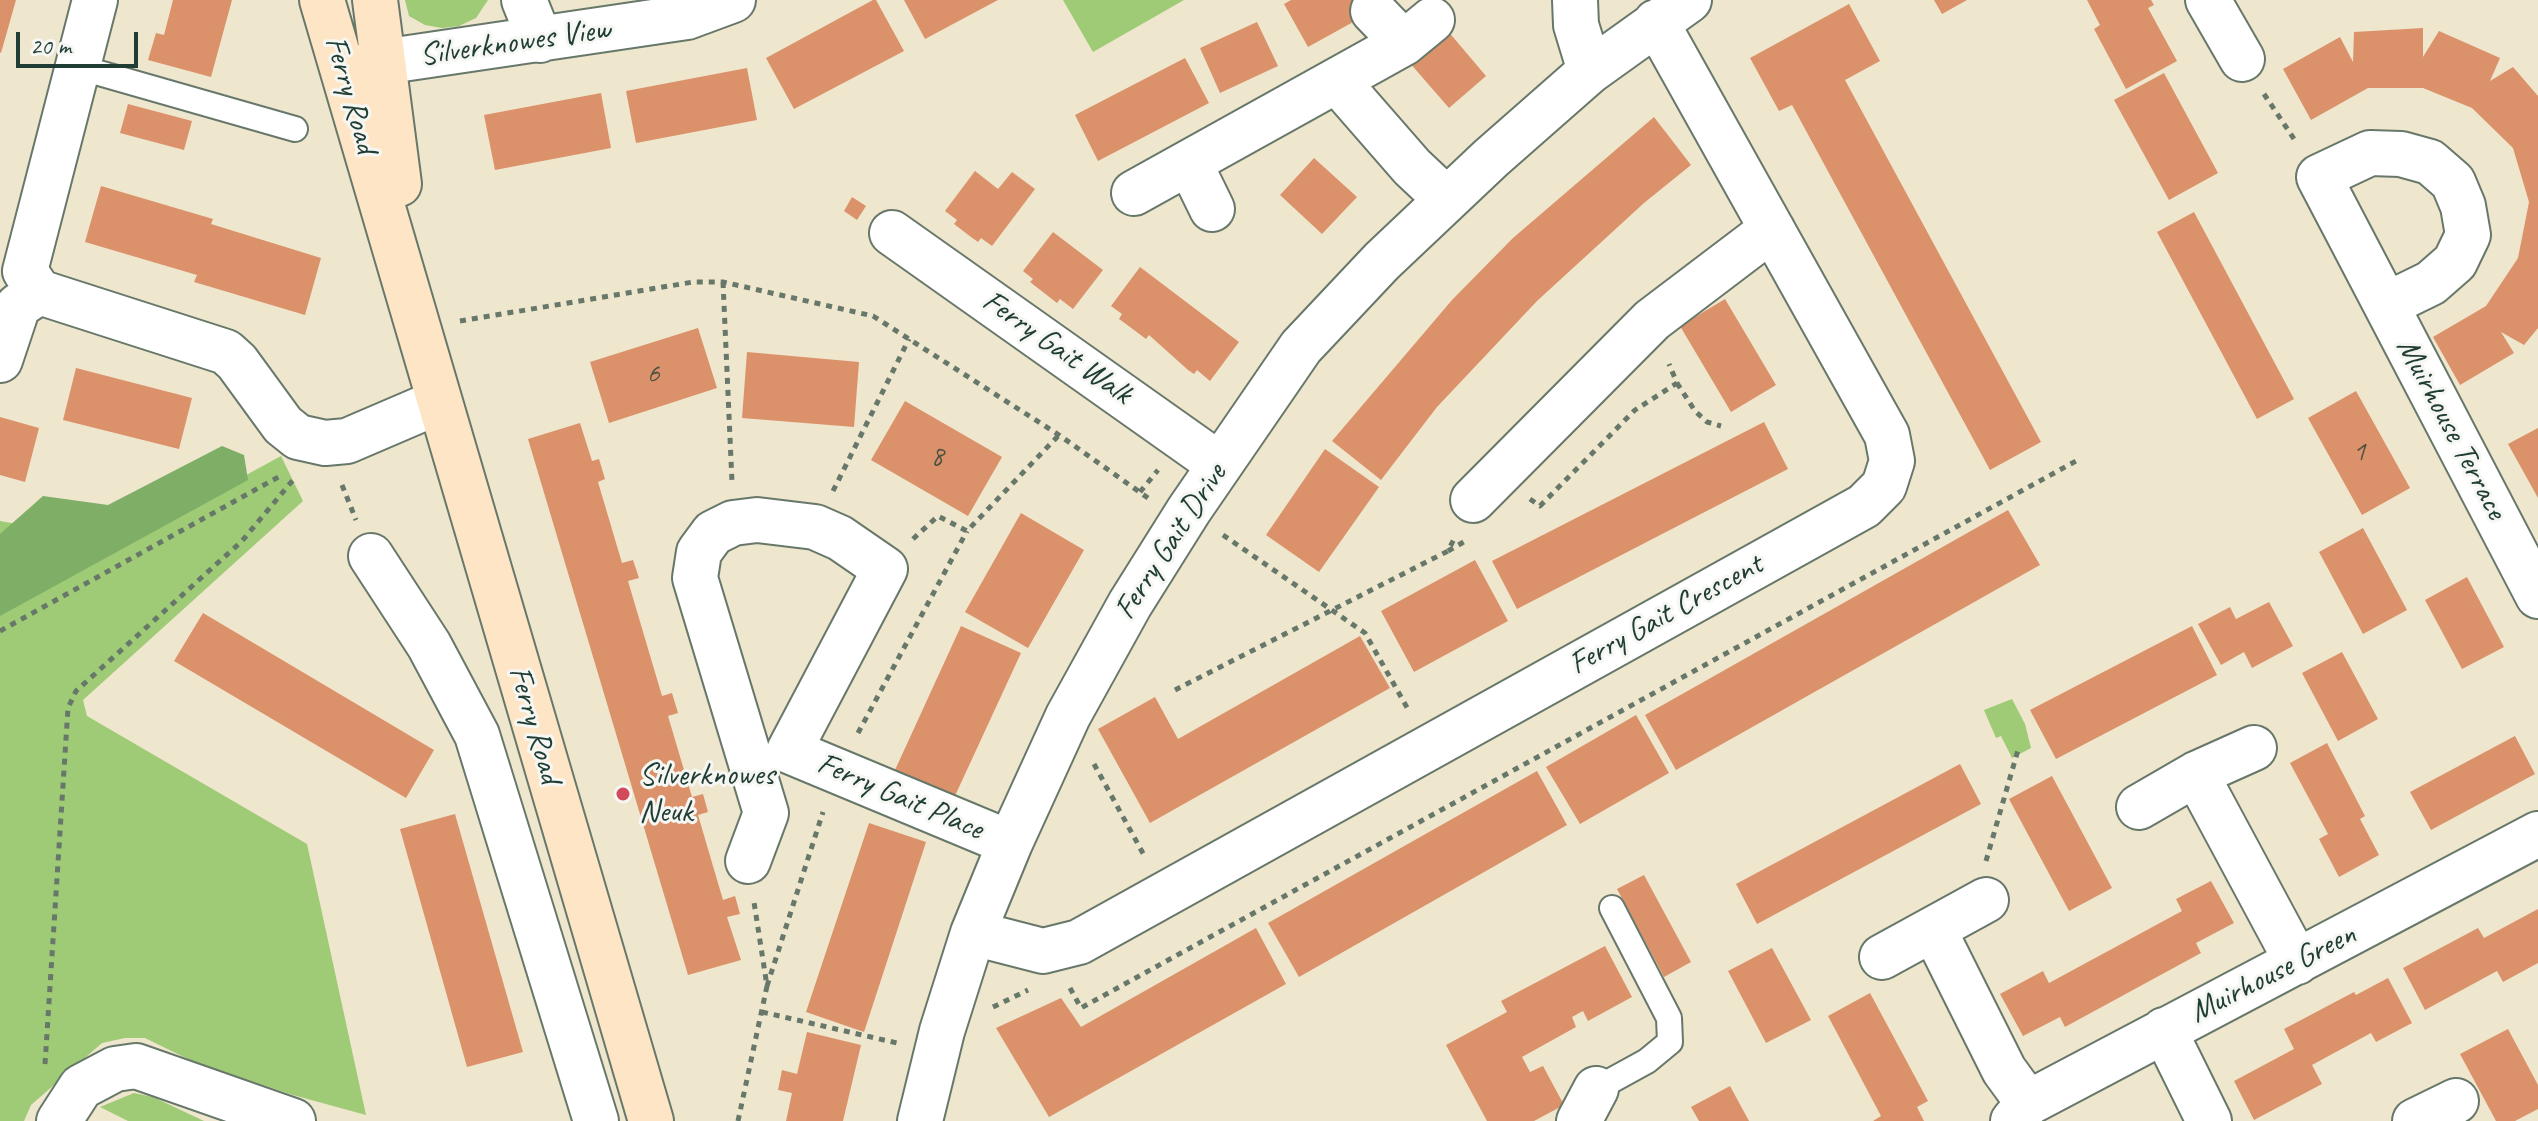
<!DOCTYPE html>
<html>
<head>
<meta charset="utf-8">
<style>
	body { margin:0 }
	#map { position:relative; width:2538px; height:1121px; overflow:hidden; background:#eee6cd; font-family:Caveat,sans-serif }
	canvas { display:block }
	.scale { position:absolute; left:16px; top:32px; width:122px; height:36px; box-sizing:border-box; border:4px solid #1f3d34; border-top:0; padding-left:10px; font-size:24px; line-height:28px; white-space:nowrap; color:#1f3d34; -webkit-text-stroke:6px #f6f6f2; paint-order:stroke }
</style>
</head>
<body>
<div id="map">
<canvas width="2538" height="1121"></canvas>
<div class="scale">20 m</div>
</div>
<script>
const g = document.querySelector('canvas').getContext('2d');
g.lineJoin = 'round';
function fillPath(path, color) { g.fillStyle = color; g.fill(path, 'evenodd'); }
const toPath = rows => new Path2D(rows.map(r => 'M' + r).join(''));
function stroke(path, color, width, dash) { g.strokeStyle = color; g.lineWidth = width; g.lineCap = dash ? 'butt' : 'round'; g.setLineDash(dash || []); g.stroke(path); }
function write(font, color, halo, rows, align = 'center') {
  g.font = font + ' Caveat,sans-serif'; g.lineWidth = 6; g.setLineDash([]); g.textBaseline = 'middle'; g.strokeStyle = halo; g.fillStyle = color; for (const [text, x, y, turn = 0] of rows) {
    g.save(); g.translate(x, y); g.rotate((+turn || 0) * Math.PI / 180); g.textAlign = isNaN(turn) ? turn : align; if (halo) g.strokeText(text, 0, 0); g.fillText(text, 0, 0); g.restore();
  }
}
fillPath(toPath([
	[405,0,488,0,476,18,459,26,442,28,425,25,409,16],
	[1063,0,1184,0,1093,52],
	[281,456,303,501,83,700,87,716,307,844,366,1115,293,1095,194,1062,145,1038,125,1038,102,1043,31,1105,24,1121,0,1121,0,521,122,543],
	[2012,699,2025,724,2031,748,2012,758,2001,736,1996,738,1984,710],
	[134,1093,153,1097,204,1121,128,1121,100,1107]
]), '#9fca76');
fillPath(toPath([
	[222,446,244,455,248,480,0,616,0,534,43,496,108,505]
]), '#7fae67');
fillPath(toPath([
	[0,0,16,0,1,53,0,52],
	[173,0,232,0,211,77,148,60,156,33,164,35],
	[873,0,876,0,904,51,794,109,766,58],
	[904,0,998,0,925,39],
	[1291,0,1355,0,1364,16,1308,47,1284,4],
	[1934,0,1967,0,1942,14],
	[2087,0,2151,0,2154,5,2148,8,2177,61,2126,89,2094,29,2100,25],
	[1849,4,1880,61,1845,80,2041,442,1990,470,1792,105,1779,111,1750,58],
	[1257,22,1278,66,1220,93,1200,48],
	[2423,28,2423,57,2439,31,2500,58,2490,81,2513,67,2538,96,2538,328,2524,345,2501,332,2514,353,2460,385,2433,337,2486,306,2518,258,2529,202,2513,148,2472,108,2423,88,2368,88,2311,120,2283,69,2340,37,2353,62,2354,32],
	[1447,30,1486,76,1449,108,1409,62],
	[1185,58,1209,103,1098,161,1075,115],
	[747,68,757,120,636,143,626,91],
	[2164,73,2218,173,2169,200,2114,100],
	[601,93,611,148,495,170,484,115],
	[128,104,192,121,184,150,120,133],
	[1654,117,1691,165,1644,203,1537,301,1437,407,1381,480,1332,441,1452,300,1513,238],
	[1314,158,1357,197,1322,234,1280,195],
	[975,171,998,189,1012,172,1035,189,992,246,981,238,978,242,971,237,954,224,957,220,945,211],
	[101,186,213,219,211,224,321,258,305,315,194,282,197,275,85,242],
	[852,197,866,206,857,220,844,211],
	[2194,212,2294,399,2257,419,2157,232],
	[1053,232,1103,270,1073,309,1060,299,1057,303,1030,282,1033,279,1023,271],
	[1140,267,1239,342,1210,381,1197,370,1194,374,1188,370,1149,335,1146,339,1126,324,1119,319,1122,314,1111,306],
	[1725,299,1776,385,1731,412,1680,326],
	[698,328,717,388,609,423,590,362],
	[747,352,859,362,854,427,742,418],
	[76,368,192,398,179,449,63,420],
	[2356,391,2410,488,2362,515,2308,418],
	[905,401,1002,457,968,516,871,460],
	[0,417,39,428,25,482,0,475],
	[1764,422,1788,469,1517,609,1492,561],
	[580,423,592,461,599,459,605,479,598,482,622,563,633,560,639,578,628,581,662,696,672,693,678,713,668,716,692,797,703,794,708,812,698,815,723,900,735,896,740,914,727,917,741,960,688,975,528,439],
	[2538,428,2538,498,2508,444],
	[1325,449,1379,487,1319,572,1266,535],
	[2008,510,2040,565,1676,770,1645,715],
	[1021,513,1084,550,1028,648,965,612],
	[2363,528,2407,610,2363,634,2319,552],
	[1475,560,1508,621,1414,672,1381,611],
	[2467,577,2504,647,2462,669,2425,600],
	[2269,602,2293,646,2252,668,2244,652,2221,665,2198,624,2230,607,2236,619],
	[203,613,434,750,406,798,174,661],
	[961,626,1021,653,954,798,895,770],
	[2192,626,2217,675,2056,759,2030,710],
	[1360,636,1390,688,1150,823,1098,729,1155,697,1178,739],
	[2342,652,2378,719,2338,741,2302,673],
	[1636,715,1669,773,1580,824,1546,767],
	[2515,736,2535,774,2431,830,2410,792],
	[2327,743,2365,816,2360,819,2379,855,2339,877,2319,839,2328,834,2290,763],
	[1960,764,1981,804,1757,924,1736,884],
	[1537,771,1567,825,1299,977,1268,923],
	[2052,776,2112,888,2069,911,2009,799],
	[455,814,523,1052,467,1067,400,829],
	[869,823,926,842,864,1032,806,1012],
	[1644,875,1691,962,1664,977,1617,889],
	[2211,881,2234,923,2196,943,2201,953,2065,1027,2060,1017,2023,1036,2000,994,2043,971,2049,983,2182,911,2176,899],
	[2538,909,2538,963,2503,982,2497,971,2425,1010,2403,968,2478,928,2484,938],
	[1256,928,1286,984,1049,1117,996,1028,1061,998,1081,1027],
	[1605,946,1632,997,1588,1021,1583,1011,1572,1017,1576,1027,1522,1057,1530,1072,1543,1066,1564,1105,1534,1121,1487,1121,1446,1045,1507,1012,1501,1001],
	[1772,948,1811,1020,1766,1043,1728,971],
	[2388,978,2412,1023,2376,1042,2371,1033,2312,1065,2322,1084,2254,1120,2234,1081,2294,1049,2284,1029,2354,992,2356,995],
	[1870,993,1928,1101,1917,1107,1924,1121,1873,1121,1881,1116,1828,1016],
	[2508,1029,2538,1085,2538,1109,2515,1121,2496,1121,2460,1054],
	[807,1032,861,1045,843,1121,786,1121,792,1093,778,1090,782,1070,797,1074],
	[1730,1086,1749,1121,1699,1121,1691,1107]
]), '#db926b');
const service = toPath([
	[78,67,295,129],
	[1596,1089,1647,1061,1670,1042,1669,1018,1612,908]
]);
const minor = toPath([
	[95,0,25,271,39,292,226,352,237,362,283,425,298,437,325,443,347,441,438,402],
	[524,0,540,40],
	[1575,0,1576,25,1590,71],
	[2208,0,2242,59],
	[1373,11,1404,43],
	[347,71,382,62,687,17,733,0],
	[1337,81,1412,167,1446,199],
	[1190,164,1212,209],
	[1134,193,1404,43,1432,20],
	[892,233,1220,465],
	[2386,305,2431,283,2455,262,2468,235,2463,206,2453,182,2430,162,2401,154,2370,153,2319,177,2386,305,2538,596],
	[0,360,18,306,39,292],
	[1473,500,1652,320,1772,229],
	[371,556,429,645,477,735,596,1121],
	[2196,774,2297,962],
	[2139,807,2196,774,2254,748],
	[748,861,766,813,695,578,699,552,713,533,733,523,757,520,815,527,840,538,885,569,789,751,1010,843],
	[1934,930,2004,1070,2028,1103],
	[973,933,1043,951,1079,942,1864,506,1884,486,1892,461,1887,435,1656,22],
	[1882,957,1986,900],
	[2164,1030,2209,1121],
	[59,1121,81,1087,115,1069,136,1066,293,1121],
	[920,1121,942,1031,973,933,1010,843,1068,716,1130,604,1189,510,1301,347,1382,261,1491,158,1590,71,1689,0],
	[1579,1121,1596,1089],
	[2013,1121,2028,1103,2538,834],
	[2415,1121,2456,1101]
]);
const secondary = toPath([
	[322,0,651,1121],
	[375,0,399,184]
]);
stroke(service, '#67786a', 28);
stroke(minor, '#67786a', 48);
stroke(secondary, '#67786a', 48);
stroke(toPath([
	[2264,94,2296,142],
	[723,282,732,482],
	[460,321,693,282,723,282,873,316,1059,435,1148,498],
	[1677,383,1695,411,1707,422,1721,426],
	[342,485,356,520],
	[833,491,909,339],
	[1140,492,1158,470],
	[1530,499,1540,506,1635,410,1677,383,1669,364],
	[1223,535,1365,633,1409,711],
	[913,539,938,516,967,531,1059,435],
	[1448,551,1467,540],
	[0,631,282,475],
	[1175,690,1448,551,1455,537],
	[858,733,967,531],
	[1094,764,1145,857],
	[1986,861,2018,750],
	[767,986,823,812],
	[1070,988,1081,1008,2076,461],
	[993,1007,1028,990],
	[762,1012,897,1043],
	[45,1064,68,708,76,691,242,541,293,480],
	[738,1121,767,986,754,902]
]), '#67786a', 5, [6, 6]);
stroke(service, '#fff', 24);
stroke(minor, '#fff', 44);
stroke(secondary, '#fee5c5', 44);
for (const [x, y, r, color] of [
	[623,794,8,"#d1495b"]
]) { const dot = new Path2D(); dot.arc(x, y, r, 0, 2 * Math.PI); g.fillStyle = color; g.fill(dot); stroke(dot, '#f6f6f2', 3); }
write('28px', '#4e5242', null, [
	["6",653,375],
	["1",2359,453],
	["8",937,458]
]);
write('32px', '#1f3d34', '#f6f6f2', [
	["Silverknowes View",515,43,-8],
	["Ferry Road",350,95,74],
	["Ferry Gait Walk",1057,348,35],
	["Muirhouse Terrace",2451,429,62],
	["Ferry Gait Drive",1171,542,-57],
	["Ferry Gait Crescent",1666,615,-29],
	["Ferry Road",534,725,74],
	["Ferry Gait Place",900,797,23],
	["Muirhouse Green",2273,974,-27]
]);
write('32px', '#1f3d34', '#f6f6f2', [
	["Silverknowes",639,776],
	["Neuk",639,813]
], 'left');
</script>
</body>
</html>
